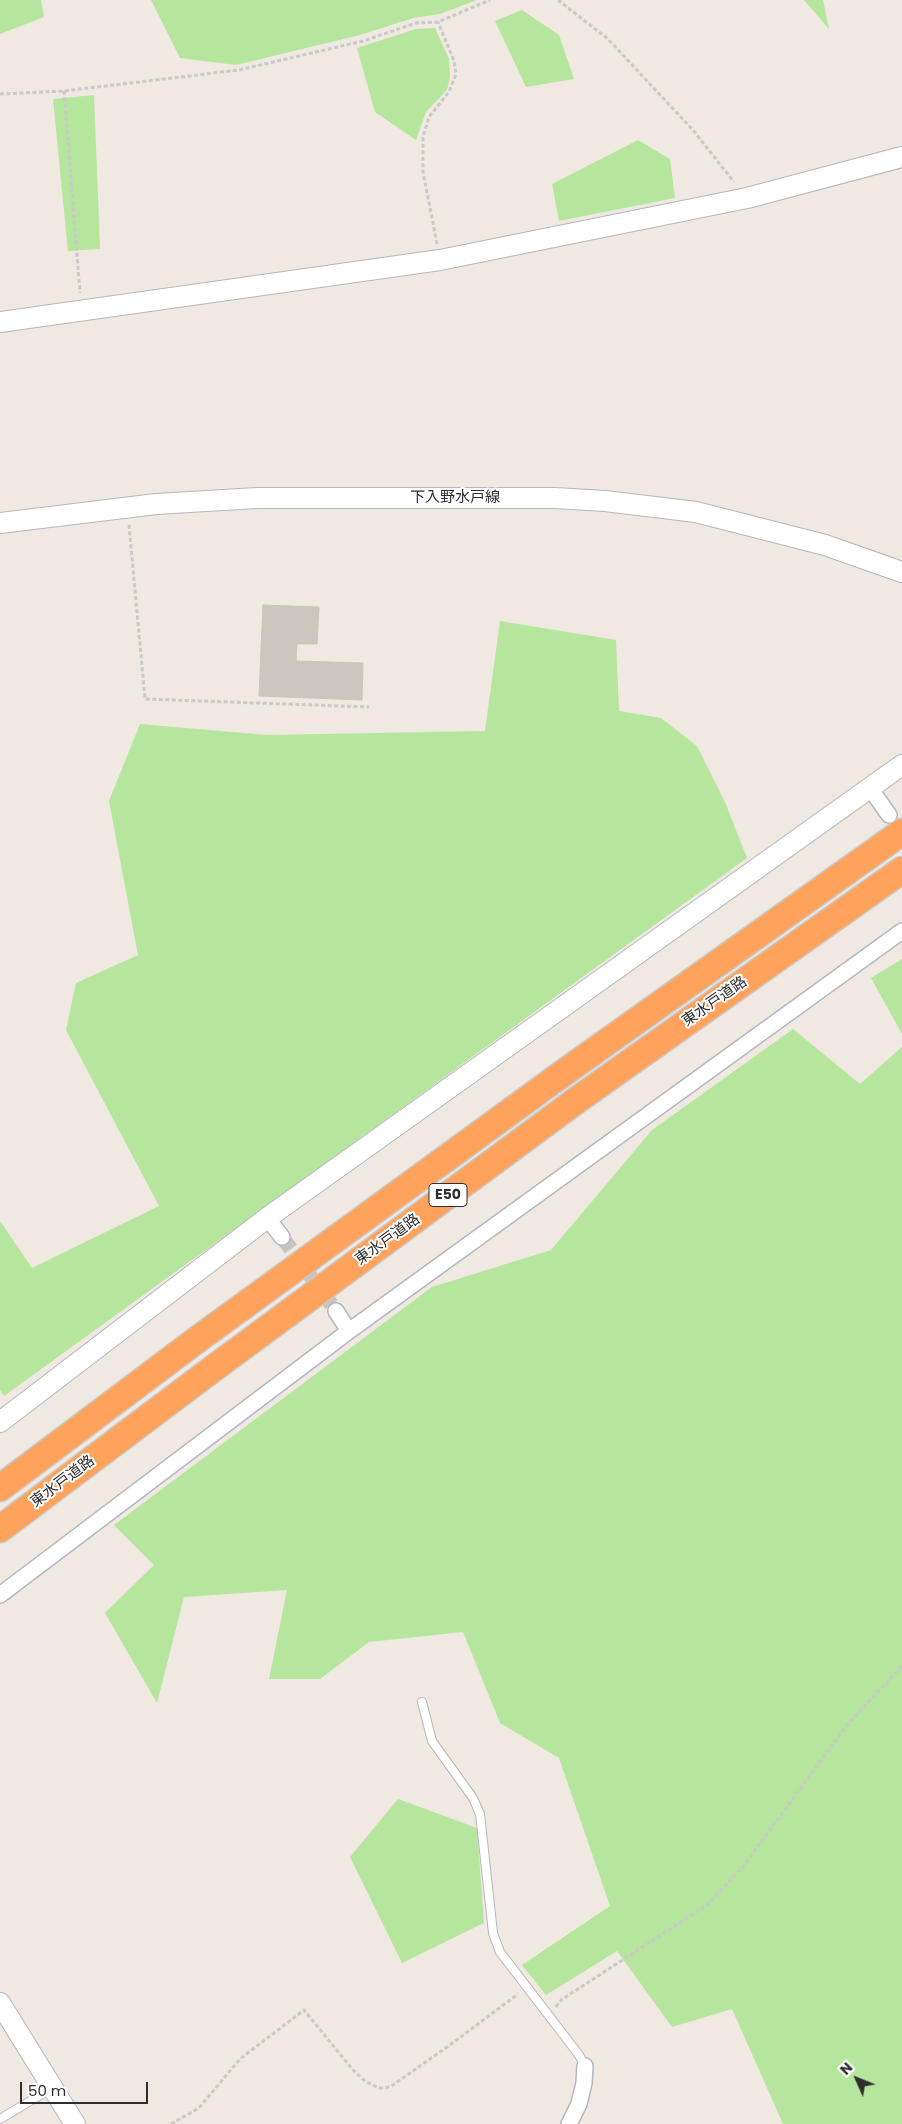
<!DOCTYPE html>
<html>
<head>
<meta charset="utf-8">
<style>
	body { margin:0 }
	#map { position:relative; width:902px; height:2124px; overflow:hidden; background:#efe9e1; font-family:Poppins,sans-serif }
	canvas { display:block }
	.north { position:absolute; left:832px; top:2054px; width:50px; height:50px; -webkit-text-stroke:4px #fff; paint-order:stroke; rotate:314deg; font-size:14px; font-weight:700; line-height:20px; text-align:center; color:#2e2e2e }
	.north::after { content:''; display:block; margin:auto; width:18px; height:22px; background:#2e2e2e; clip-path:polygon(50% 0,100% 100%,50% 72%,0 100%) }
	.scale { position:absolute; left:20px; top:2082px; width:128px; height:22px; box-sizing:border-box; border:2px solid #2e2e2e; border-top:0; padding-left:6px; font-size:15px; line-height:18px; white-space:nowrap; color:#2e2e2e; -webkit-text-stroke:4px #fff; paint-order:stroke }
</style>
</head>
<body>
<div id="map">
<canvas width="902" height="2124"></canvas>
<div class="north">N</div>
<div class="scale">50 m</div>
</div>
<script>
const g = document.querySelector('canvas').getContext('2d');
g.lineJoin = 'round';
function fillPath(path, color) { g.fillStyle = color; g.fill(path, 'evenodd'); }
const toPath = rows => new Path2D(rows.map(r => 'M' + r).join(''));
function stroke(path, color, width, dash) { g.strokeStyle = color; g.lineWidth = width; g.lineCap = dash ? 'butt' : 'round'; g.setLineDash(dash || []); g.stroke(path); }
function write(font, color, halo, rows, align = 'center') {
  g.font = font + ' Poppins,"Noto Sans JP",sans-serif'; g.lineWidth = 4; g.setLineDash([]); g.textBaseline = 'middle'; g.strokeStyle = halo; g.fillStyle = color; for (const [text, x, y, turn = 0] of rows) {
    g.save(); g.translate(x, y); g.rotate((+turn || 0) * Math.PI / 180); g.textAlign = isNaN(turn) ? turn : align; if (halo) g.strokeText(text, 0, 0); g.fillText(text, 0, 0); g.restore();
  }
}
fillPath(toPath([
	[0,0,41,0,44,17,0,34],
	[151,0,477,0,440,14,413,18,360,35,236,65,180,58],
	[804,0,823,0,829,29],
	[522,10,559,35,574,79,526,87,495,21],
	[435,28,449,59,450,77,447,90,426,112,416,140,375,112,357,48,416,29],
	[94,95,100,249,68,251,53,99],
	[638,140,670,159,675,198,559,221,552,184],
	[500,621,616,640,619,711,661,718,697,746,725,802,747,858,4,1396,0,1390,0,1221,32,1268,159,1206,66,1030,76,983,138,955,109,801,140,724,267,735,485,731],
	[902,959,902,1034,871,978],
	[793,1029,860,1084,902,1047,902,2124,783,2124,732,2009,672,2027,617,1951,546,1995,522,1965,610,1906,559,1758,500,1723,463,1632,369,1642,320,1679,269,1679,287,1590,184,1597,157,1703,105,1613,154,1565,114,1525,432,1287,551,1250,652,1130],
	[398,1799,477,1828,484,1923,402,1963,350,1857]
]), '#b6e59e');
const building = toPath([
	[263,605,319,607,317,644,297,644,296,661,363,663,362,700,259,696,263,605]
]);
fillPath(building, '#cbc7bf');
stroke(building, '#cbc5ba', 1);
stroke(toPath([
	[282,1237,336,1311]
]), '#c8c4bd', 15, [15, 8]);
const lane = toPath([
	[422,1702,432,1741,473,1798,480,1814,493,1933,500,1952,579,2055,585,2066],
	[0,2119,52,2088]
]);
const street = toPath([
	[870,788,889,815],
	[267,1218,282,1237],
	[336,1311,349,1331],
	[0,1595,349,1331,902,931],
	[569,2124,579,2104,584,2083,585,2066]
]);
const secondary = toPath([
	[0,322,440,260,747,198,902,157],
	[0,523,156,504,257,498,555,498,605,501,696,512,825,545,902,572],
	[0,1422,267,1218,902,765],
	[0,2003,75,2124]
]);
const highway = toPath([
	[0,1488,194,1342,562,1074,902,832],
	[0,1529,214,1368,577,1100,902,870]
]);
stroke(lane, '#b4b7c1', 10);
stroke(street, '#b4b7c1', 18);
stroke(secondary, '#b4b7c1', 22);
stroke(highway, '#c9c9c9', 29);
stroke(toPath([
	[558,0,608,39,692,129,734,182],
	[64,91,80,293],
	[0,94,64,91,239,70,363,41,416,23,438,22,490,0],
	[437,244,423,172,423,137,429,117,449,92,456,74,454,61,438,22],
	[129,525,145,699,369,707],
	[556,2007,561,2000,707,1905,742,1868,847,1725,902,1666],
	[171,2124,199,2108,240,2059,304,2010,353,2070,365,2081,379,2088,390,2087,450,2045,518,1994]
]), '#c9c9c9', 3, [4, 2.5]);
stroke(lane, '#fff', 8);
stroke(street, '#fff', 15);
stroke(secondary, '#fff', 20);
stroke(highway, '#ffa35c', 26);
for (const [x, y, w] of [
	[448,1195,38]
]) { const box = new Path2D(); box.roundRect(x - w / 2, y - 11.5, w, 23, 4); g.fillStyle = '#fff'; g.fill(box); stroke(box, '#2e2e2e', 1); }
write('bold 14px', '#2e2e2e', null, [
	["E50",448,1195]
]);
write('15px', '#2e2e2e', '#fff', [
	["下入野水戸線",455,498],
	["東水戸道路",715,1002,-35],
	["東水戸道路",388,1240,-36],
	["東水戸道路",63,1482,-37]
]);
</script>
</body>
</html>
